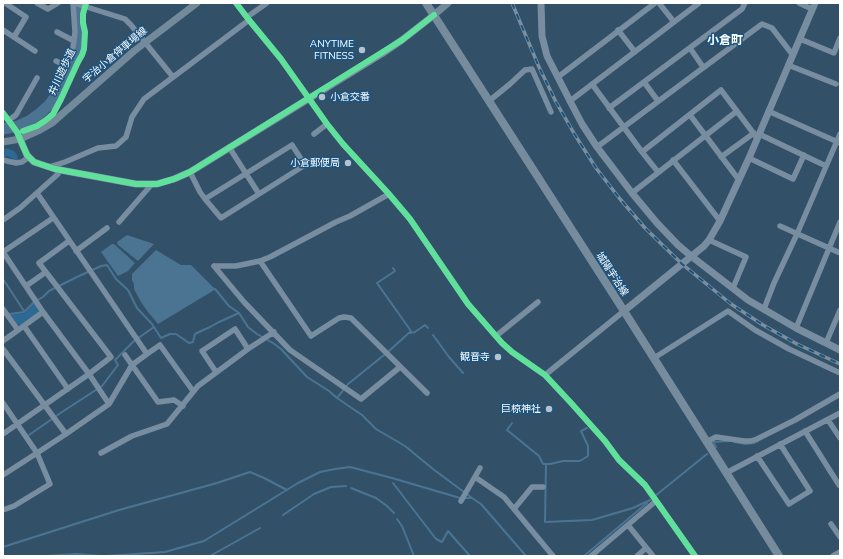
<!DOCTYPE html>
<html>
<head>
<meta charset="utf-8">
<style>
	body { margin:0 }
	#map { position:relative; width:843px; height:559px; overflow:hidden; background:#325169; font-family:Mulish,sans-serif }
	canvas { display:block }
	.frame { position:absolute; inset:0; border:4px solid #fff; pointer-events:none }
</style>
</head>
<body>
<div id="map">
<canvas width="843" height="559"></canvas>
<div class="frame"></div>
</div>
<script>
const g = document.querySelector('canvas').getContext('2d');
g.lineJoin = 'round';
function fillPath(path, color) { g.fillStyle = color; g.fill(path, 'evenodd'); }
const toPath = rows => new Path2D(rows.map(r => 'M' + r).join(''));
function stroke(path, color, width, dash) { g.strokeStyle = color; g.lineWidth = width; g.lineCap = dash ? 'butt' : 'round'; g.setLineDash(dash || []); g.stroke(path); }
function write(font, color, halo, rows, align = 'center') {
  g.font = font + ' Mulish,"Noto Sans JP",sans-serif'; g.lineWidth = 3; g.setLineDash([]); g.textBaseline = 'middle'; g.strokeStyle = halo; g.fillStyle = color; for (const [text, x, y, turn = 0] of rows) {
    g.save(); g.translate(x, y); g.rotate((+turn || 0) * Math.PI / 180); g.textAlign = isNaN(turn) ? turn : align; if (halo) g.strokeText(text, 0, 0); g.fillText(text, 0, 0); g.restore();
  }
}
fillPath(toPath([
	[3,148,9,149,14,151,17,155,18,161,14,160,12,158,6,156,3,158],
	[34,303,39,310,38,313,20,325,17,324,11,315,25,313]
]), '#2c6995');
fillPath(toPath([
	[127,235,154,244,138,261,118,245,117,242],
	[112,244,114,244,135,263,128,271,118,276,101,252],
	[156,250,181,265,191,265,213,287,216,289,158,324,148,312,141,302,134,289,134,284,132,280,132,274]
]), '#4b7493');
stroke(toPath([
	[3,279,24,311],
	[215,289,229,306,239,313],
	[3,315,24,312,34,302,43,297,49,291,77,277,101,266,107,265,116,279,128,290,137,308,152,324,161,338,170,334,176,334,189,343,193,342,195,334,199,332,210,327,219,322,239,313,248,327,257,334,273,343,281,349,307,377,329,391,337,398,362,415,376,429,405,446,433,469,472,498,481,504,526,556],
	[410,333,415,332,425,325,428,328],
	[433,335,449,357,463,373],
	[337,398,348,384,389,351,411,331,377,283,395,271,393,268],
	[512,423,507,430,539,456,543,464,550,464,563,461,580,461,588,456,588,446,581,431,587,428],
	[29,435,62,412,102,386,118,365,115,360,134,341,154,327],
	[735,442,745,444,754,443,758,441],
	[716,447,713,442,729,441],
	[546,464,545,522,592,520,633,508,650,500],
	[393,483,436,539,442,542,448,531,470,556],
	[351,488,376,498,387,506,394,513],
	[655,496,707,454],
	[283,515,314,494,331,487,346,486],
	[397,519,402,526,414,556],
	[3,547,119,510,217,483,250,472,264,478,287,490],
	[46,556,77,554,100,556],
	[106,556,165,552,204,541,298,483,320,472,335,469,350,467,392,478,460,498,470,498],
	[210,556,260,528],
	[584,556,647,503]
]), '#4b7493', 2);
stroke(toPath([
	[3,129,18,126,29,121,39,114,49,105,63,86,79,48,79,8,82,3]
]), '#4b7493', 11);
stroke(toPath([
	[5,3,26,17,14,37],
	[37,3,48,9,58,3],
	[74,3,125,19,131,25,173,77],
	[236,3,249,20,281,59,327,124,343,144,388,193,410,219,468,304,502,343,512,352,545,375,572,404,605,441,619,460,645,485,695,556],
	[659,3,674,22],
	[799,3,812,9],
	[247,17,267,3],
	[3,30,35,51],
	[618,30,635,52],
	[57,32,74,41],
	[800,39,834,53,840,38],
	[690,48,703,67],
	[56,61,65,65,73,47,75,32,73,3],
	[788,65,836,84],
	[558,77,655,3],
	[644,82,658,101],
	[592,84,642,152,658,172],
	[489,101,510,84,525,70,532,69,551,112],
	[570,101,699,3],
	[609,108,742,9,745,3],
	[768,111,840,143],
	[3,113,17,132,20,139],
	[690,115,739,180],
	[9,120,16,115,37,78],
	[314,134,327,124],
	[759,134,826,166],
	[229,147,259,194],
	[597,147,762,24,772,28,792,54],
	[642,152,721,90,757,138],
	[721,157,754,133],
	[749,158,793,179,804,155],
	[3,160,16,163,22,162,29,157],
	[673,160,720,221],
	[49,167,65,162,98,148,116,146,126,137,132,117,144,99,249,20],
	[190,172,200,192,205,199,221,218,305,165,292,145,205,199],
	[632,193,737,111],
	[3,220,20,208,58,174,59,170],
	[119,222,152,184],
	[780,226,840,253],
	[709,240,746,257,733,288],
	[76,251,107,228],
	[3,252,43,312,89,374,109,404],
	[3,252,53,218],
	[260,261,311,336,339,318,344,317,351,318,427,393],
	[214,266,244,302,290,350,361,399,400,367],
	[214,266,236,266,260,261,270,257,336,222,350,216,389,194],
	[26,286,46,272],
	[3,309,18,330],
	[764,309,774,283,797,234,840,134],
	[24,326,68,389],
	[796,328,840,222],
	[496,336,538,302],
	[3,341,43,312],
	[826,343,840,310],
	[3,349,66,434],
	[147,354,160,345,193,391],
	[125,355,158,402,174,400,183,406],
	[654,358,728,311,755,330,789,349,840,373],
	[216,372,202,351,235,329,248,349],
	[545,375,624,311],
	[3,403,37,453,66,434,109,404,132,365,147,354,37,193],
	[828,420,840,438],
	[805,431,839,485,840,484],
	[3,434,89,374,111,357,39,263,69,241],
	[706,442,716,437,744,441,751,441,757,439,795,420,840,394],
	[101,453,132,436,167,424,198,386,248,349,274,332],
	[757,456,789,504,810,491,780,444],
	[726,473,840,413],
	[3,475,37,453,50,484,14,506,3,510],
	[475,477,504,497,553,556],
	[461,501,480,468],
	[514,509,532,487,543,487],
	[831,524,840,537],
	[628,525,653,556],
	[591,556,656,501],
	[637,556,646,548],
	[833,556,840,552]
]), '#788d9f', 5.5);
stroke(toPath([
	[541,3,542,36,547,56,570,101,582,124,597,147,632,193,657,223,678,245,691,256,748,300,796,328,840,350],
	[20,139,27,155,34,162,55,169,136,184,157,184,174,179,190,172,383,53,402,40,434,15],
	[624,311,704,246,709,240,720,221,749,158,815,3]
]), '#788d9f', 7);
stroke(toPath([
	[434,15,448,3],
	[3,142,20,139,40,130,52,123,134,51,197,3]
]), '#738a9b', 7);
stroke(toPath([
	[426,3,624,311,779,556]
]), '#768c9d', 8);
const rail = toPath([
	[512,3,539,67,556,102,575,135,596,168,620,199,645,228,682,264,731,304,763,325,797,344,840,364]
]);
stroke(rail, '#798f9f', 3.5);
stroke(rail, '#1c547f', 2, [6]);
stroke(toPath([
	[236,3,249,20,281,59,327,124,343,144,388,193,410,219,468,304,502,343,512,352,545,375,572,404,605,441,619,460,645,485,695,556],
	[3,113,17,132,27,155,34,162,55,169,136,184,157,184,174,179,190,172,402,40,434,15],
	[23,131,37,126,46,120,53,114,61,99,78,62,82,55,84,49,85,32,83,23,83,14,86,3]
]), '#60e19b', 6);
for (const [x, y, r, color] of [
	[362,50,4,"#b7c2ca"],
	[322,97,4,"#b7c2ca"],
	[348,163,4,"#b7c2ca"],
	[498,357,4,"#b7c2ca"],
	[549,409,4,"#b7c2ca"]
]) { const dot = new Path2D(); dot.arc(x, y, r, 0, 2 * Math.PI); g.fillStyle = color; g.fill(dot); stroke(dot, '#1c547f', 1.5); }
write('10px', '#fff', '#1c547f', [
	["ANYTIME",354,44],
	["FITNESS",354,56],
	["小倉交番",330,97,"left"],
	["小倉郵便局",340,163],
	["観音寺",490,357],
	["巨椋神社",541,409]
], 'right');
write('10px', '#fff', '#1c547f', [
	["宇治小倉停車場線",115,55,-40],
	["井川遊歩道",62,72,-65],
	["城陽宇治線",612,274,57]
]);
write('bold 12px', '#fff', '#1c547f', [
	["小倉町",725,40]
]);
</script>
</body>
</html>
